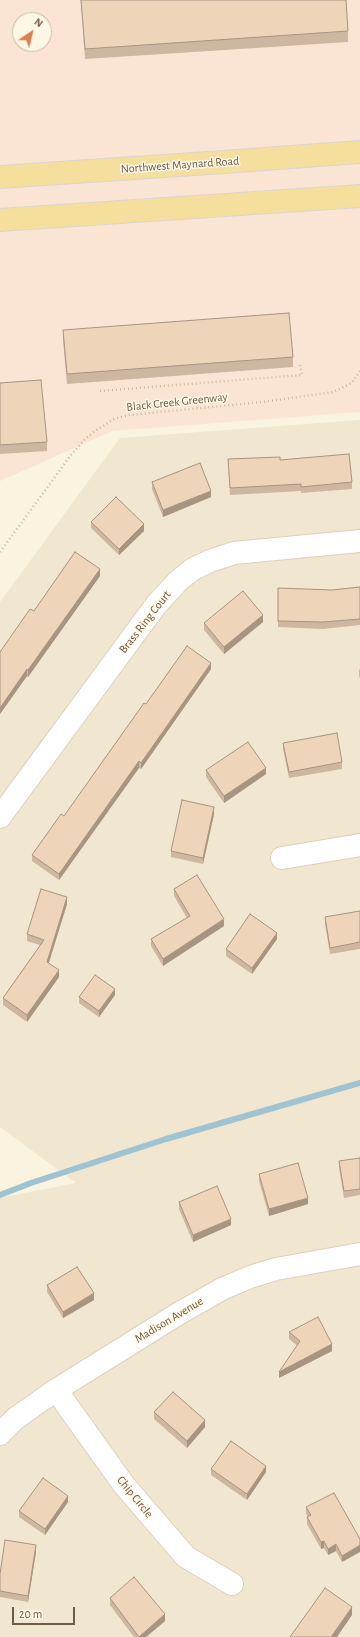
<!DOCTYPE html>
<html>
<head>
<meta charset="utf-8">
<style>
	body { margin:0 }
	#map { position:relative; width:360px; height:1637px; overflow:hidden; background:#faf3e0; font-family:"Alegreya Sans",sans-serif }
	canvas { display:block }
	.north { position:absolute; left:12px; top:12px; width:40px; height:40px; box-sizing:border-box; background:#fef7e6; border:1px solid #c5b9a7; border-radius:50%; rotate:35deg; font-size:11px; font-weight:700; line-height:16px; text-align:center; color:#6f5b49 }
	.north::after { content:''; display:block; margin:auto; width:14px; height:18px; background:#dd7e4c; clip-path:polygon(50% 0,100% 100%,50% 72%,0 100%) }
	.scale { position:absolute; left:12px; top:1607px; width:63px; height:18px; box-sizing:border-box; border:2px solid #6f5b49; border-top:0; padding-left:5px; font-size:12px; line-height:14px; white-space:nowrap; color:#6f5b49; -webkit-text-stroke:3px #fef7e6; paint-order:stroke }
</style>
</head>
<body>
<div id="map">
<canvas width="360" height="1637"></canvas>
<div class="north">N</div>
<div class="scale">20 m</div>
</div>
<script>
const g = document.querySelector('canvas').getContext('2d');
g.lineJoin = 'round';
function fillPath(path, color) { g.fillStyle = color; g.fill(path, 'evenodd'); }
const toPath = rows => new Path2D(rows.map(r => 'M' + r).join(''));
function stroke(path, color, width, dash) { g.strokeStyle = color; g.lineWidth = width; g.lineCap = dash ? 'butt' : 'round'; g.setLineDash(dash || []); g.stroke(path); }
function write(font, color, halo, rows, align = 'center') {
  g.font = font + ' "Alegreya Sans",sans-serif'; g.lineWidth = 3; g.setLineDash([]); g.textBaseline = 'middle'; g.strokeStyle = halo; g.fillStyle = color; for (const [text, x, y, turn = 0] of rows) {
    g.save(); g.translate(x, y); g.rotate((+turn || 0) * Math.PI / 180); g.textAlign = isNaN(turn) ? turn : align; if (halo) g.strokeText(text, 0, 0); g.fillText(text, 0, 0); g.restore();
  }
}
fillPath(toPath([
	[360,420,360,1637,0,1637,0,1198,76,1183,0,1127,0,602,120,438]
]), '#f1e6cf');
fillPath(toPath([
	[0,0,360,0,360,412,112,431,0,481],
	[20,20,44,20,44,44,20,44]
]), '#fae4d4');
stroke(toPath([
	[0,1195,31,1183,166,1139,360,1083]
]), '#9ec4d3', 6);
const minor = toPath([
	[0,817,156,605,178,581,193,569,210,561,234,553,360,541],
	[282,858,360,845],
	[56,1390,124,1485,186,1557,232,1584],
	[0,1434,16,1418,56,1390,178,1314,222,1289,250,1277,276,1269,360,1254]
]);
const primary = toPath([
	[0,177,224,162,360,152],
	[0,220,360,196]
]);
stroke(minor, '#ddd0bd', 24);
stroke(primary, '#dad4d0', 24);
stroke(toPath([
	[100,391,302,375,300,365],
	[0,552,71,455,85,439,95,431,114,419,129,415,263,402,333,392,352,383,360,371]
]), '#d2b89e', 2.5, [1, 3]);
stroke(minor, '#fff', 22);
stroke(primary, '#f5df9c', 22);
fillPath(toPath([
	[81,0,346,0,348,31,348,42,85,59],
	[63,330,293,357,293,367,67,384,63,340],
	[0,383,47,442,47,451,0,454],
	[228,459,280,460,352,482,352,489,301,493,301,491,230,495],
	[152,482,211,497,163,517,152,489],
	[91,522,144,531,119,555,91,528],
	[100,576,28,677,27,676,0,714,0,652,34,611],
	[360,587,360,625,323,629,278,627,278,621,332,590],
	[263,622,224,654,204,630,204,623],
	[211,669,141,769,139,768,59,880,32,861,32,855,64,816,146,704],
	[360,669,360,678,359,676,359,670],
	[283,743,342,762,342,769,289,778,283,749],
	[206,770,266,774,224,803,206,777],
	[214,814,203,864,171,857,171,851],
	[174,889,224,926,163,966,151,946,151,939,187,918,174,896],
	[67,904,49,963,59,977,27,1022,3,1005,3,998,40,945,27,941,27,934],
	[360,911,360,949,330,954,325,924,325,917],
	[277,939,252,974,226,956,226,949],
	[115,995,99,1017,79,1003,79,997],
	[360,1158,360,1195,344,1198,339,1168,339,1161],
	[259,1174,308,1204,269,1216,259,1181],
	[179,1202,231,1225,193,1242,179,1209],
	[47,1285,94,1300,63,1318,47,1292],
	[289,1332,332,1351,279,1378,298,1346,289,1339],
	[154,1412,205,1427,187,1448,154,1419],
	[211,1469,266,1472,247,1500,211,1475],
	[68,1502,45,1535,19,1517,19,1511],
	[306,1507,360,1539,342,1562,336,1551,328,1555,324,1548,321,1549,307,1524,307,1517,308,1517,306,1514],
	[36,1552,28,1602,0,1597,0,1574],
	[110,1598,165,1621,146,1637,134,1637,110,1605]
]), '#cdb7a0');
fillPath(toPath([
	[211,491,211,497,163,517,163,510],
	[144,524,144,531,119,555,119,549],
	[100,569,100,576,28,677,28,670],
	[263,615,263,622,224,654,224,647],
	[211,663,211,669,141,769,141,763],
	[27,669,27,676,0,714,0,708],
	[139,761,139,768,59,880,59,874],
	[266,768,266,774,224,803,224,796],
	[214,807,214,814,203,864,203,858],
	[67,897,67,904,47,968,47,962],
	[224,919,224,926,163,966,163,959],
	[277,933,277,939,252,974,252,968],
	[59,970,59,977,27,1022,27,1015],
	[115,989,115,995,99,1017,99,1011],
	[308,1198,308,1204,269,1216,269,1209],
	[231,1219,231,1225,193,1242,193,1235],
	[94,1293,94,1300,63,1318,63,1312],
	[332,1344,332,1351,279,1378,279,1372],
	[205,1420,205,1427,187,1448,187,1441],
	[266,1466,266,1472,247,1500,247,1494],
	[68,1496,68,1502,45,1535,45,1529],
	[324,1541,324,1548,321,1549,321,1542],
	[336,1544,336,1551,328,1555,328,1549],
	[36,1545,36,1552,28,1602,28,1596],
	[360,1545,360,1552,342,1562,342,1556],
	[352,1607,352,1615,337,1637,331,1637],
	[165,1614,165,1621,146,1637,139,1637]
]), '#a79582');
const building = toPath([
	[81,0,346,0,348,31,85,49,81,0],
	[289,313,293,357,67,374,63,330,289,313],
	[41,380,47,442,0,445,0,383,41,380],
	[349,454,352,482,301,487,301,484,230,488,228,459,280,457,280,460,349,454],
	[200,463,211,491,163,510,152,482,200,463],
	[116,497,144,524,119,549,91,522,116,497],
	[75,552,100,569,28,670,27,669,0,708,0,652,30,609,34,611,75,552],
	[360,587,360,619,323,622,278,621,278,588,332,590,360,587],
	[243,591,263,615,224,647,204,623,243,591],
	[187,646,211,663,141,763,139,761,59,874,32,855,61,814,64,816,144,703,146,704,187,646],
	[337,733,342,762,289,772,283,743,337,733],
	[248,742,266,768,224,796,206,770,248,742],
	[182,800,214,807,203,858,171,851,182,800],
	[197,875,224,919,163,959,151,939,190,916,174,889,197,875],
	[41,889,67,897,47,962,59,970,27,1015,3,998,44,940,27,934,41,889],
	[360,911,360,942,330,948,325,917,360,911],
	[250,914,277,933,252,968,226,949,250,914],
	[95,975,115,989,99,1011,79,997,95,975],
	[360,1158,360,1189,344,1191,339,1161,360,1158],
	[298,1163,308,1198,269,1209,259,1174,298,1163],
	[217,1186,231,1219,193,1235,179,1202,217,1186],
	[77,1267,94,1293,63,1312,47,1285,77,1267],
	[318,1317,332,1344,279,1372,300,1341,289,1332,318,1317],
	[173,1392,205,1420,187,1441,154,1412,173,1392],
	[231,1441,266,1466,247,1494,211,1469,231,1441],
	[43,1478,68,1496,45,1529,19,1511,43,1478],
	[334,1493,360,1539,360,1545,342,1556,336,1544,328,1549,324,1541,321,1542,307,1517,311,1515,306,1507,334,1493],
	[5,1540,36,1545,28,1596,0,1591,0,1574,5,1540],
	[134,1577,165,1614,139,1637,110,1598,134,1577],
	[325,1588,352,1607,331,1637,290,1637,325,1588]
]);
fillPath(building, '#eed5ba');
stroke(building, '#a79582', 1);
write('12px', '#6f5b49', '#fef7e6', [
	["Northwest Maynard Road",180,165,-4],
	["Black Creek Greenway",177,402,-6],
	["Brass Ring Court",145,622,-52],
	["Madison Avenue",169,1320,-31],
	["Chip Circle",135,1497,51]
]);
</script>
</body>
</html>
